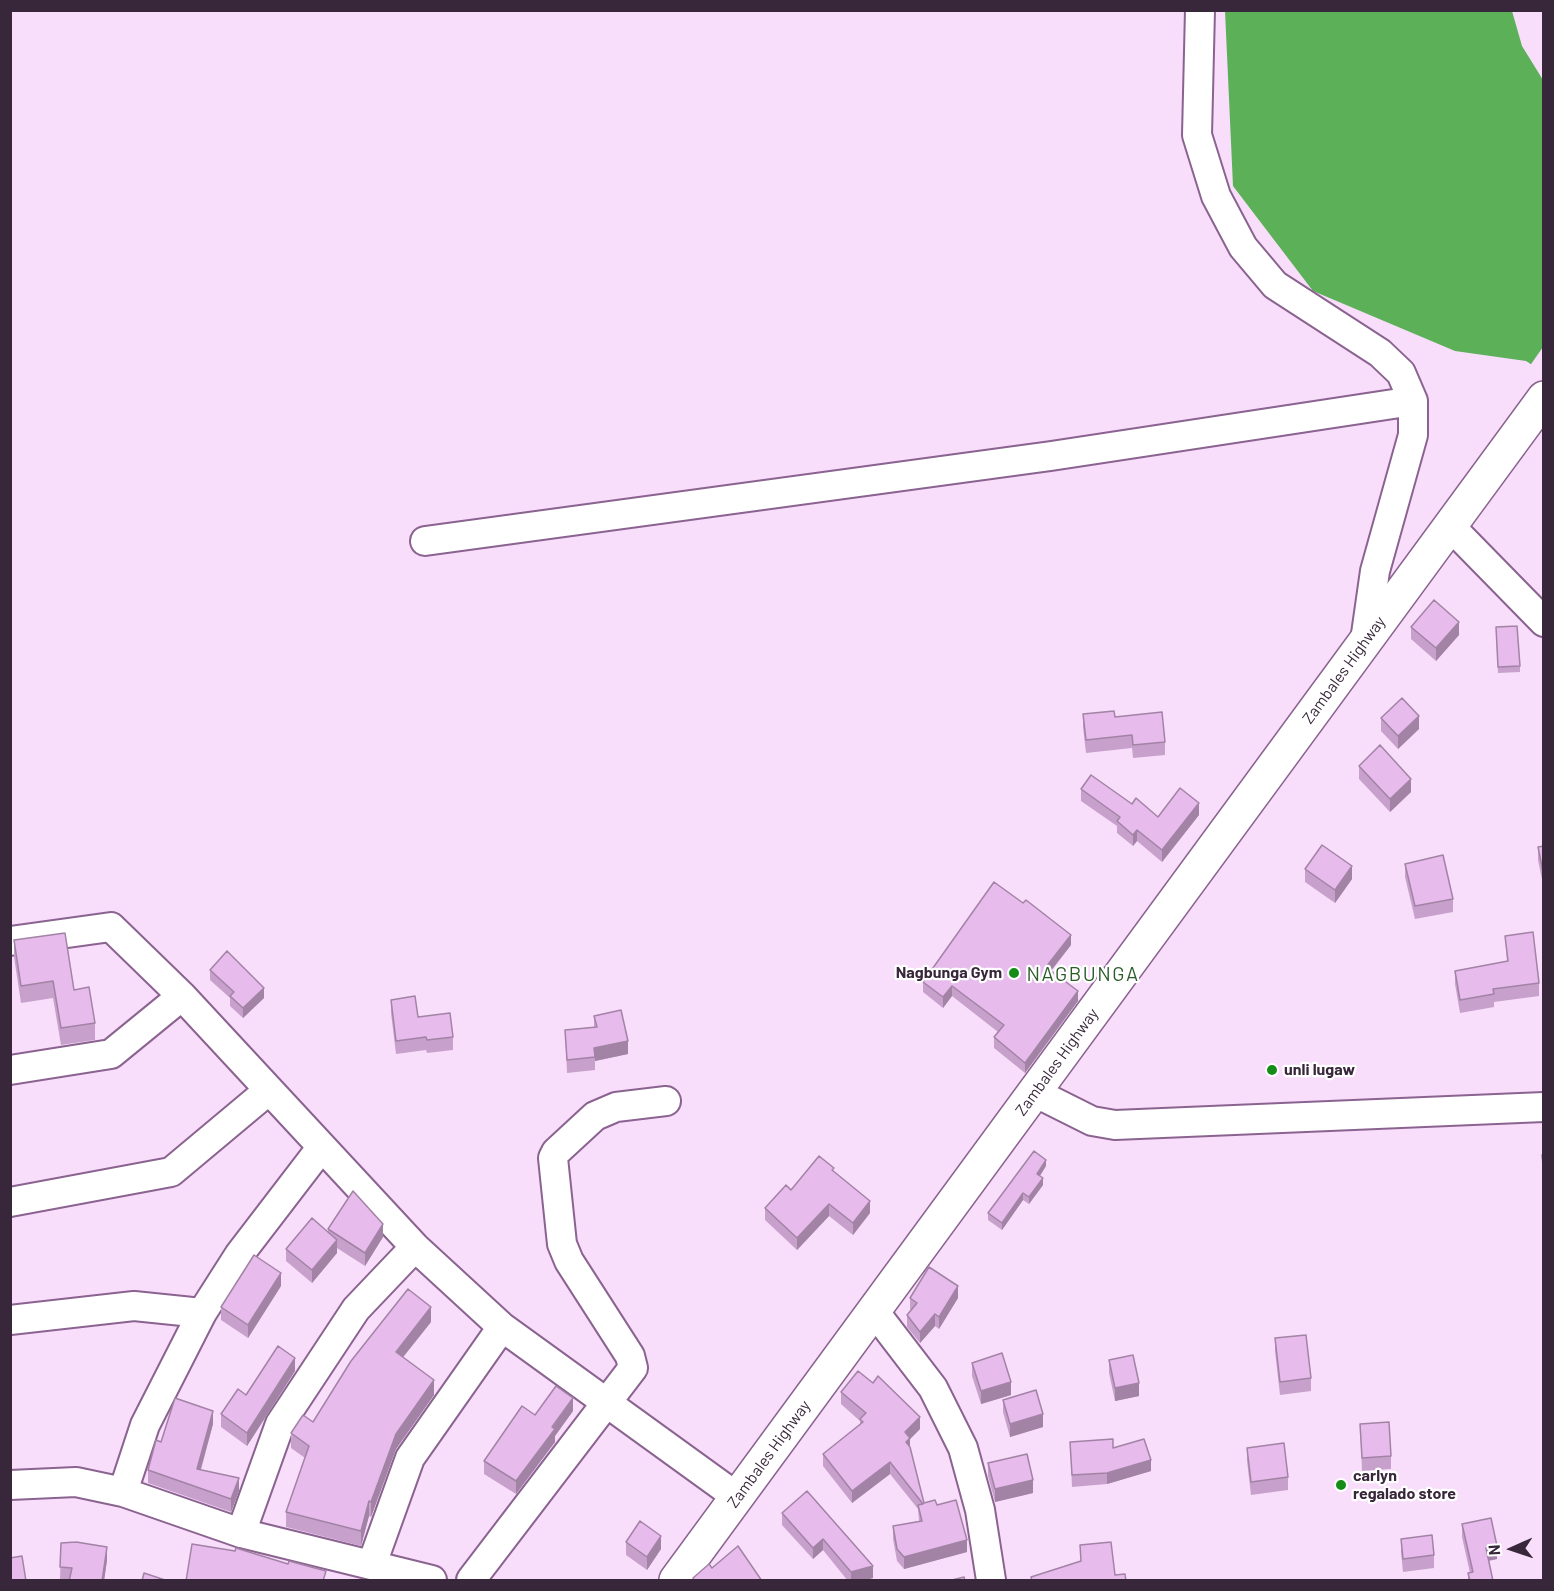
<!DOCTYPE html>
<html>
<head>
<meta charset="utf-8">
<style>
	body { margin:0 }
	#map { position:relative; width:1554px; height:1591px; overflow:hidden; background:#f8defb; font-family:Barlow,sans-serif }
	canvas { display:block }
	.frame { position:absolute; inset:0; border:12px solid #38273a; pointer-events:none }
	.north { position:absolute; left:1482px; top:1519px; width:60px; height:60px; -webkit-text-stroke:4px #fff; paint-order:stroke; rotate:267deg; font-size:16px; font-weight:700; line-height:24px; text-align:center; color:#38273a }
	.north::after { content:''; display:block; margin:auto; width:21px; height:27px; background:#38273a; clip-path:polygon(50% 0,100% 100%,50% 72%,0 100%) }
</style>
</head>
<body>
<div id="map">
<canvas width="1554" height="1591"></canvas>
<div class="frame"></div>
<div class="north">N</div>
</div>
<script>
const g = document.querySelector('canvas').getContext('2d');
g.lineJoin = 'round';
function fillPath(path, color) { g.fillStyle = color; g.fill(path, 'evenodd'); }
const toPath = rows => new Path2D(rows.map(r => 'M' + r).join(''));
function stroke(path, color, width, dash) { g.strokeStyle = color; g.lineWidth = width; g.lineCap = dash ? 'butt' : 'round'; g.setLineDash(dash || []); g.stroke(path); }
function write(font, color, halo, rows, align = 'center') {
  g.font = font + ' Barlow,sans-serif'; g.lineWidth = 4.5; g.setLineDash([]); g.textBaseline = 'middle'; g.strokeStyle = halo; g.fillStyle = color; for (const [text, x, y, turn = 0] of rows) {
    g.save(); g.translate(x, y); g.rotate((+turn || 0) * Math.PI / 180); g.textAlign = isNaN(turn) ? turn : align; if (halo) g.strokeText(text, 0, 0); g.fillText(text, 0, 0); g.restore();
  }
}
fillPath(toPath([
	[1225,11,1512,11,1522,46,1543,80,1543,372,1526,361,1455,351,1313,291,1233,186]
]), '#5cb058');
fillPath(toPath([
	[1543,347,1544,347,1544,375,1529,367]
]), '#f8defb');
const minor = toPath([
	[1200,10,1197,135,1216,196,1243,247,1275,285,1380,353,1401,373,1413,401,1413,435,1375,571,1365,641],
	[1450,526,1544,622],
	[425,541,1051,456,1413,401],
	[10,941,111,927,182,996,415,1247,502,1327,737,1497],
	[10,1070,111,1054,182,996],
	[1034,1092,1092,1121,1115,1125,1544,1107],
	[10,1202,171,1172,269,1090],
	[874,1311,933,1388,963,1448,980,1510,991,1580],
	[10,1320,134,1306,202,1313],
	[10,1485,76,1482,123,1492,241,1533,432,1580],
	[123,1492,145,1425,202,1313,239,1255,321,1148],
	[241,1533,280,1424,356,1309,415,1247],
	[372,1564,410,1458,502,1327],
	[471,1580,633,1368,630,1356,569,1261,562,1244,553,1158,556,1152,595,1116,616,1107,666,1101]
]);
const major = toPath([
	[676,1580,1544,398]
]);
stroke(minor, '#8b6390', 32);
stroke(major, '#8b6390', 36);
stroke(minor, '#fff', 28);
stroke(major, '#fff', 33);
fillPath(toPath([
	[1411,627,1459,635,1436,661,1411,639],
	[1496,634,1520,666,1520,672,1498,673],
	[1083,714,1115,717,1165,742,1165,755,1133,758,1132,748,1086,753,1083,727],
	[1381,718,1419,729,1398,749,1381,731],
	[1359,766,1411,792,1390,812,1359,779],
	[1081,789,1132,804,1158,817,1199,815,1162,862,1137,841,1133,846,1117,833,1117,826,1081,801],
	[1544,846,1544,889,1538,860,1538,847],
	[1405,864,1453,899,1453,912,1415,919,1405,877],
	[1305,869,1352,879,1335,903,1305,882],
	[1505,936,1539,983,1539,996,1494,1002,1494,1007,1460,1013,1455,984,1455,971,1507,961],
	[14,940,74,990,95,1023,95,1040,61,1045,53,998,21,1003,14,957],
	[1071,945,1051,971,1078,1001,1025,1073,994,1048,994,1037,998,1032,952,996,943,1008,923,992,923,982],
	[210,970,264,998,243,1018,230,1006,230,998,210,980],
	[391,1000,418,1017,453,1037,453,1050,427,1053,426,1050,396,1054,391,1013],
	[594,1016,628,1054,595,1061,595,1070,567,1073,565,1030,594,1027],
	[1542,1155,1544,1155,1544,1187,1542,1168],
	[1046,1166,1040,1176,1043,1185,1029,1204,1023,1200,1002,1230,988,1220,988,1213],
	[834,1172,870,1213,853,1235,829,1216,797,1250,765,1220,765,1208,791,1190],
	[328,1229,383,1237,365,1266,337,1248,337,1253,312,1283,286,1261,286,1249,328,1232],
	[281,1286,248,1338,221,1320,221,1307],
	[910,1298,958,1298,939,1329,935,1326,920,1343,907,1327,907,1315,911,1310,910,1309],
	[431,1322,403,1357,434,1395,396,1449,371,1517,369,1516,361,1546,286,1527,286,1512,305,1458,291,1448,291,1433,313,1422],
	[1275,1338,1311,1378,1311,1391,1280,1395,1275,1351],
	[1109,1360,1139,1396,1115,1401,1109,1373],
	[972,1363,1011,1395,981,1404,972,1376],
	[295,1371,247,1446,221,1427,221,1414,246,1395],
	[841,1392,920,1429,910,1439,910,1448,924,1503,937,1505,967,1552,904,1569,897,1561,893,1539,893,1526,919,1521,918,1509,890,1474,852,1503,823,1466,823,1454,860,1424,860,1421,841,1404],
	[1003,1400,1043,1427,1010,1437,1003,1412],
	[573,1411,555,1436,555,1442,516,1494,484,1474,484,1461,535,1415],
	[213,1424,201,1470,239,1491,231,1512,148,1483,148,1470,161,1442],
	[1360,1424,1391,1456,1391,1469,1362,1471],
	[1070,1442,1113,1448,1151,1471,1107,1484,1072,1487],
	[1247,1448,1288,1477,1288,1490,1251,1495,1247,1461],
	[988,1463,1033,1493,995,1502,988,1476],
	[807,1491,873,1578,862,1581,848,1581,823,1550,813,1559,782,1525,782,1513],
	[1462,1524,1497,1559,1489,1561,1493,1581,1468,1581,1468,1573,1470,1573,1462,1537],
	[1401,1539,1434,1555,1434,1568,1403,1572,1401,1552],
	[626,1542,661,1549,647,1570,626,1555],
	[61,1543,107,1560,104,1581,60,1580]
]), '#c7a1cb');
fillPath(toPath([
	[1459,622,1459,635,1436,661,1436,648],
	[1419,716,1419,729,1398,749,1398,736],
	[1411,779,1411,792,1390,812,1390,799],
	[1199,803,1199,815,1162,862,1162,850],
	[1137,830,1137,841,1133,846,1133,835],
	[1352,866,1352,879,1335,903,1335,890],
	[1071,935,1071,945,1046,977,1046,967],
	[952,986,952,996,943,1008,943,997],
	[264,988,264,998,243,1018,243,1008],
	[1078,991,1078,1001,1025,1073,1025,1063],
	[628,1041,628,1054,595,1061,594,1048],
	[1046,1160,1046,1166,1037,1180,1037,1174],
	[1043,1178,1043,1185,1029,1204,1029,1197],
	[1023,1193,1023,1200,1002,1230,1002,1223],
	[870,1201,870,1213,853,1235,853,1223],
	[829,1204,829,1216,797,1250,797,1238],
	[383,1224,383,1237,365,1266,365,1253],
	[337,1240,337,1253,312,1283,312,1270],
	[281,1273,281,1286,248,1338,248,1325],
	[958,1286,958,1298,939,1329,939,1317],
	[431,1307,431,1322,396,1366,396,1352],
	[935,1314,935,1326,920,1343,920,1332],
	[295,1358,295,1371,247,1446,247,1433],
	[434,1380,434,1395,396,1449,371,1517,371,1502,396,1434],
	[1011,1382,1011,1395,981,1404,981,1391],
	[1139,1383,1139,1396,1115,1401,1115,1388],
	[573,1398,573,1411,555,1436,555,1442,516,1494,516,1481],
	[213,1411,213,1424,197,1482,197,1469],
	[1043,1414,1043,1427,1010,1437,1010,1424],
	[920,1417,920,1429,910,1439,910,1450,906,1443,905,1432],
	[1151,1460,1151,1471,1107,1484,1107,1473],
	[890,1462,890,1474,852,1503,852,1491],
	[239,1478,239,1491,231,1512,231,1499],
	[1033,1480,1033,1493,995,1502,995,1489],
	[369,1501,369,1516,361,1546,361,1531],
	[661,1536,661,1549,647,1570,647,1557],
	[823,1539,823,1550,813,1559,813,1548],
	[967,1540,967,1552,904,1569,904,1557],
	[1497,1546,1497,1559,1486,1561,1486,1548],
	[107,1547,107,1560,104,1581,102,1581],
	[873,1566,873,1578,862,1581,851,1581,851,1572]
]), '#a283a5');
const building = toPath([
	[1434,600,1459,622,1436,648,1411,627,1434,600],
	[1517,626,1520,666,1498,667,1496,627,1517,626],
	[1402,698,1419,716,1398,736,1381,718,1402,698],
	[1114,711,1115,717,1162,712,1165,742,1133,745,1132,735,1086,740,1083,714,1114,711],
	[1380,745,1411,779,1390,799,1359,766,1380,745],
	[1091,775,1132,804,1136,798,1158,817,1180,788,1199,803,1162,850,1137,830,1133,835,1117,821,1120,817,1081,789,1091,775],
	[1322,845,1352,866,1335,890,1305,869,1322,845],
	[1544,846,1544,876,1538,847,1544,846],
	[1443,855,1453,899,1415,906,1405,864,1443,855],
	[994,882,1023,903,1026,900,1071,935,1046,967,1078,991,1025,1063,994,1037,1004,1025,952,986,943,997,923,982,994,882],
	[1533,932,1539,983,1493,989,1494,994,1460,1000,1455,971,1508,961,1505,936,1533,932],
	[65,933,74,990,89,987,95,1023,61,1028,53,981,21,986,14,940,65,933],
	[227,951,264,988,243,1008,230,996,234,992,210,970,227,951],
	[415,996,418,1017,450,1013,453,1037,427,1040,426,1037,396,1041,391,1000,415,996],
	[621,1010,628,1041,594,1048,595,1057,567,1060,565,1030,597,1027,594,1016,621,1010],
	[1034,1151,1046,1160,1037,1174,1043,1178,1029,1197,1023,1193,1002,1223,988,1213,1034,1151],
	[1542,1155,1544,1155,1544,1174,1542,1155],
	[819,1156,834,1168,832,1170,870,1201,853,1223,829,1204,797,1238,765,1208,786,1185,791,1190,819,1156],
	[353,1191,383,1224,365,1253,328,1229,353,1191],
	[312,1218,337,1240,312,1270,286,1249,312,1218],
	[254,1255,281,1273,248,1325,221,1307,254,1255],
	[929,1267,958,1286,939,1317,935,1314,920,1332,907,1315,917,1303,910,1298,929,1267],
	[408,1289,431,1307,396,1352,434,1380,396,1434,371,1502,369,1501,361,1531,286,1512,309,1446,291,1433,303,1415,313,1422,351,1361,408,1289],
	[1306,1335,1311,1378,1280,1382,1275,1338,1306,1335],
	[278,1346,295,1358,247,1433,221,1414,238,1389,246,1395,278,1346],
	[1002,1353,1011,1382,981,1391,972,1363,1002,1353],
	[1133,1355,1139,1383,1115,1388,1109,1360,1133,1355],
	[858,1371,873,1383,878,1376,920,1417,905,1432,910,1438,906,1442,910,1447,924,1503,935,1500,937,1505,956,1500,967,1540,904,1557,897,1549,893,1526,922,1521,918,1505,923,1504,890,1462,852,1491,823,1454,863,1422,860,1419,866,1413,841,1392,858,1371],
	[556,1386,573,1398,552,1427,555,1429,516,1481,484,1461,522,1406,535,1415,556,1386],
	[1036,1390,1043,1414,1010,1424,1003,1400,1036,1390],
	[175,1398,213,1411,197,1469,239,1478,231,1499,148,1470,156,1440,161,1442,175,1398],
	[1389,1422,1391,1456,1362,1458,1360,1424,1389,1422],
	[1113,1439,1113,1448,1144,1439,1151,1460,1107,1473,1072,1475,1070,1442,1113,1439],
	[1284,1443,1288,1477,1251,1482,1247,1448,1284,1443],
	[1027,1454,1033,1480,995,1489,988,1463,1027,1454],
	[807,1491,873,1566,851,1572,823,1539,813,1548,782,1513,807,1491],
	[1491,1518,1497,1546,1486,1548,1493,1581,1470,1581,1468,1573,1473,1572,1462,1524,1491,1518],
	[640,1521,661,1536,647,1557,626,1542,640,1521],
	[1432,1535,1434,1555,1403,1559,1401,1539,1432,1535],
	[76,1542,107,1547,102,1581,69,1581,72,1568,60,1567,61,1543,76,1542],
	[1111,1542,1115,1575,1125,1574,1126,1581,1032,1581,1031,1577,1081,1561,1080,1545,1111,1542],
	[192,1544,235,1551,236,1548,288,1564,289,1561,326,1571,323,1581,186,1581,192,1544],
	[738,1546,762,1581,695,1581,693,1578,709,1564,712,1568,738,1546],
	[22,1556,26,1581,10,1581,10,1558,22,1556],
	[144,1573,168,1581,142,1581,144,1573],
	[964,1577,965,1581,948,1581,964,1577]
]);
fillPath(building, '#e7bbec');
stroke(building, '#a283a5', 1.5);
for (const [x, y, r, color] of [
	[1014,973,6,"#148d17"],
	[1272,1070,6,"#148d17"],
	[1341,1485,6,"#148d17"]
]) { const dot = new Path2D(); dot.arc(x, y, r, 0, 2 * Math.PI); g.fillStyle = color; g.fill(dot); stroke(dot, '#fff', 2); }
write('16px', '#38273a', '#fff', [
	["Zambales Highway",1344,670,-54],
	["Zambales Highway",1057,1062,-54],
	["Zambales Highway",769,1454,-54]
]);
write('bold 16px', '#38273a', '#fff', [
	["Nagbunga Gym",1002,973,"right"],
	["unli lugaw",1284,1070],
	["carlyn",1353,1476],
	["regalado store",1353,1494]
], 'left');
g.letterSpacing = '1.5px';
write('20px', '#2a5d28', '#fff', [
	["NAGBUNGA",1083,974]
]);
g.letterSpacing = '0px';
</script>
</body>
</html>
